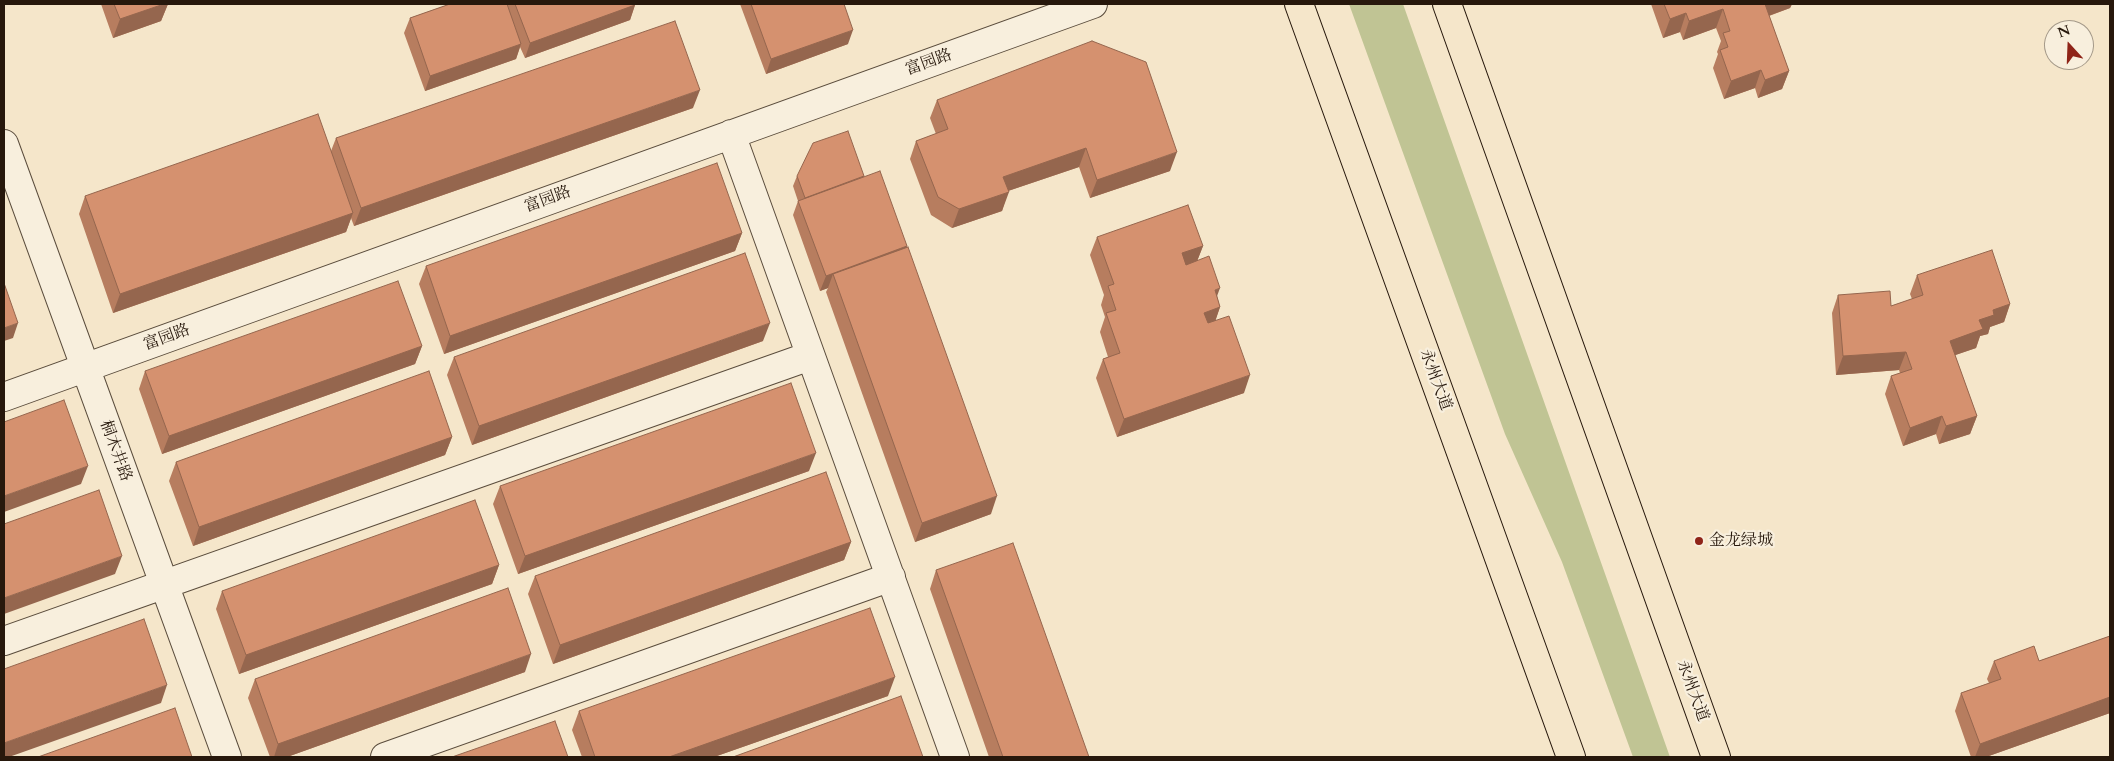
<!DOCTYPE html>
<html>
<head>
<meta charset="utf-8">
<style>
	body { margin:0 }
	#map { position:relative; width:2114px; height:761px; overflow:hidden; background:#f5e6ca; font-family:Cardo,serif }
	canvas { display:block }
	.frame { position:absolute; inset:0; border:5px solid #27180c; pointer-events:none }
	.north { position:absolute; left:2044px; top:20px; width:50px; height:50px; box-sizing:border-box; background:#f8efdd; border:1px solid #a49989; border-radius:50%; rotate:340deg; font-size:14px; font-weight:700; line-height:20px; text-align:center; color:#27180c }
	.north::after { content:''; display:block; margin:auto; width:18px; height:22px; background:#8f2418; clip-path:polygon(50% 0,100% 100%,50% 72%,0 100%) }
</style>
</head>
<body>
<div id="map">
<canvas width="2114" height="761"></canvas>
<div class="frame"></div>
<div class="north">N</div>
</div>
<script>
const g = document.querySelector('canvas').getContext('2d');
g.lineJoin = 'round';
function fillPath(path, color) { g.fillStyle = color; g.fill(path, 'evenodd'); }
const toPath = rows => new Path2D(rows.map(r => 'M' + r).join(''));
function stroke(path, color, width, dash) { g.strokeStyle = color; g.lineWidth = width; g.lineCap = dash ? 'butt' : 'round'; g.setLineDash(dash || []); g.stroke(path); }
function write(font, color, halo, rows, align = 'center') {
  g.font = font + ' Cardo,"Noto Serif SC",serif'; g.lineWidth = 4.5; g.setLineDash([]); g.textBaseline = 'middle'; g.strokeStyle = halo; g.fillStyle = color; for (const [text, x, y, turn = 0] of rows) {
    g.save(); g.translate(x, y); g.rotate((+turn || 0) * Math.PI / 180); g.textAlign = isNaN(turn) ? turn : align; if (halo) g.strokeText(text, 0, 0); g.fillText(text, 0, 0); g.restore();
  }
}
fillPath(toPath([
	[1349,4,1403,4,1670,757,1633,757,1562,562,1505,434]
]), '#c0c494');
const minor = toPath([
	[731,134,955,757],
	[4,144,227,757],
	[4,397,1093,4],
	[4,641,810,356],
	[385,757,891,577]
]);
const major = toPath([
	[1299,4,1571,757],
	[1447,4,1716,757]
]);
stroke(minor, '#5a4c3c', 30);
stroke(major, '#27180c', 30);
stroke(minor, '#f8efdd', 28);
stroke(major, '#f5e6ca', 28);
fillPath(toPath([
	[101,4,168,4,161,21,113,38],
	[450,4,635,4,635,5,630,20,525,58,520,47,516,59,425,91,404,33,410,18],
	[740,4,844,4,848,44,766,74],
	[1651,4,1792,4,1790,8,1769,16,1789,71,1782,89,1758,98,1755,88,1724,99,1713,68,1718,54,1717,52,1721,41,1716,28,1683,40,1680,32,1663,38],
	[937,100,1170,171,1090,198,1079,167,1008,191,1002,211,952,228,931,215,910,159,916,141,936,134,930,118],
	[693,108,354,226,351,218,346,232,113,313,79,214,85,196,331,151,336,138],
	[797,176,864,176,907,247,991,514,915,542,826,292,828,288,820,291,793,215,798,201,793,186],
	[742,233,735,251,444,354,419,284,426,266],
	[1097,237,1203,246,1197,261,1217,296,1220,307,1215,321,1244,393,1117,437,1096,378,1103,359,1108,357,1100,332,1105,317,1101,305,1104,295,1090,255],
	[1917,275,2010,304,2004,322,1990,327,1988,334,1980,336,1976,348,1955,355,1977,416,1970,434,1939,444,1936,434,1903,446,1885,394,1891,376,1900,373,1899,370,1836,375,1832,313,1838,295,1891,306,1912,299,1910,294],
	[763,341,472,445,447,375,454,357],
	[422,346,415,364,162,454,139,389,145,371],
	[452,437,445,455,193,546,169,481,176,462],
	[809,471,518,574,493,504,500,486],
	[851,542,844,560,553,664,528,594,535,576],
	[499,565,492,584,239,674,216,609,222,591],
	[936,570,1089,757,989,757,930,589],
	[2110,636,2110,713,1986,757,1971,757,1955,711,1961,693,1989,683,1987,679,1994,661,2039,661],
	[525,672,287,757,270,757,248,698,255,679],
	[888,696,714,757,582,757,572,730,579,711]
]), '#b77d5f');
fillPath(toPath([
	[164,4,168,4,161,21,113,38,120,19],
	[1763,4,1792,4,1790,8,1757,20],
	[635,5,630,20,525,58,530,43],
	[1723,9,1716,28,1683,40,1689,21],
	[1686,13,1680,32,1663,38,1670,19],
	[853,30,848,44,766,74,771,59],
	[521,44,516,59,425,91,430,76],
	[1761,70,1755,88,1724,99,1731,81],
	[1789,71,1782,89,1758,98,1765,80],
	[700,90,693,108,354,226,361,208],
	[1086,148,1079,167,996,195,1003,177],
	[1177,152,1170,171,1090,198,1097,180],
	[1009,192,1002,211,952,228,959,209],
	[353,213,346,232,113,313,120,294],
	[742,233,735,251,444,354,450,336],
	[907,246,902,261,833,274,828,288,820,291,826,276],
	[1203,246,1196,264,1175,272,1182,253],
	[1220,288,1213,307,1215,290],
	[2010,304,2004,322,1990,327,1988,334,1980,336,1976,348,1944,359,1950,341,1993,310],
	[1220,307,1214,325,1197,331,1204,313],
	[18,323,13,338,4,341,4,328],
	[770,323,763,341,472,445,479,426],
	[422,346,415,364,162,454,169,436],
	[1906,352,1899,370,1836,375,1843,356],
	[1250,375,1244,393,1117,437,1124,419],
	[1942,416,1936,434,1903,446,1910,428],
	[1977,416,1970,434,1939,444,1946,426],
	[452,437,445,455,193,546,199,527],
	[816,453,809,471,518,574,525,556],
	[88,466,81,484,4,512,4,496],
	[997,496,991,514,915,542,922,523],
	[851,542,844,560,553,664,560,645],
	[122,556,115,574,4,614,4,598],
	[499,565,492,584,239,674,246,655],
	[531,654,525,672,287,757,274,757,278,744],
	[895,677,888,696,714,757,669,757],
	[167,685,161,703,9,757,4,757,4,743],
	[2110,697,2110,713,1986,757,1975,757,1980,744]
]), '#95664e');
const building = toPath([
	[114,4,164,4,120,19,114,4],
	[450,4,507,4,521,44,430,76,410,18,450,4],
	[515,4,635,4,635,5,530,43,515,4],
	[751,4,844,4,853,30,771,59,751,4],
	[1664,4,1765,4,1789,71,1765,80,1761,70,1731,81,1720,50,1728,47,1723,33,1730,31,1723,9,1689,21,1686,13,1670,19,1664,4],
	[675,21,700,90,361,208,336,138,675,21],
	[1092,41,1146,62,1177,152,1097,180,1086,148,1003,177,1009,192,959,209,938,197,916,141,948,129,937,100,1092,41],
	[318,114,353,213,120,294,85,196,318,114],
	[848,131,864,176,805,198,797,176,813,143,848,131],
	[717,163,742,233,450,336,426,266,717,163],
	[880,171,907,246,826,276,798,201,880,171],
	[1188,205,1203,246,1182,253,1186,265,1209,256,1220,288,1215,290,1220,307,1204,313,1208,323,1229,316,1250,375,1124,419,1103,359,1120,353,1106,313,1116,310,1108,286,1114,284,1097,237,1188,205],
	[908,247,997,496,922,523,833,274,908,247],
	[1992,250,2010,304,1993,310,1994,315,1979,320,1983,329,1950,341,1977,416,1946,426,1942,416,1910,428,1891,376,1912,369,1906,352,1843,356,1838,295,1890,291,1891,306,1923,295,1917,275,1992,250],
	[745,253,770,323,479,426,454,357,745,253],
	[398,281,422,346,169,436,145,371,398,281],
	[4,283,18,323,4,328,4,283],
	[429,371,452,437,199,527,176,462,429,371],
	[791,383,816,453,525,556,500,486,791,383],
	[64,400,88,466,4,496,4,422,64,400],
	[826,472,851,542,560,645,535,576,826,472],
	[99,490,122,556,4,598,4,524,99,490],
	[475,500,499,565,246,655,222,591,475,500],
	[1013,543,1089,757,1003,757,936,570,1013,543],
	[508,588,531,654,278,744,255,679,508,588],
	[870,608,895,677,669,757,595,757,579,711,870,608],
	[144,619,167,685,4,743,4,669,144,619],
	[2110,636,2110,697,1980,744,1961,693,2001,679,1994,661,2034,646,2039,661,2110,636],
	[901,696,923,757,733,757,901,696],
	[175,708,192,757,38,757,175,708],
	[555,721,568,757,452,757,555,721]
]);
fillPath(building, '#d5916f');
stroke(building, '#95664e', 1);
for (const [x, y, r, color] of [
	[1699,541,5,"#8f2418"]
]) { const dot = new Path2D(); dot.arc(x, y, r, 0, 2 * Math.PI); g.fillStyle = color; g.fill(dot); stroke(dot, '#f8efdd', 2); }
write('16px', '#27180c', '#f8efdd', [
	["富园路",929,63,-20],
	["富园路",548,200,-20],
	["富园路",167,338,-20],
	["永州大道",1435,380,70],
	["桐木井路",115,451,70],
	["永州大道",1692,691,70]
]);
write('16px', '#27180c', '#f8efdd', [
	["金龙绿城",1709,541]
], 'left');
</script>
</body>
</html>
